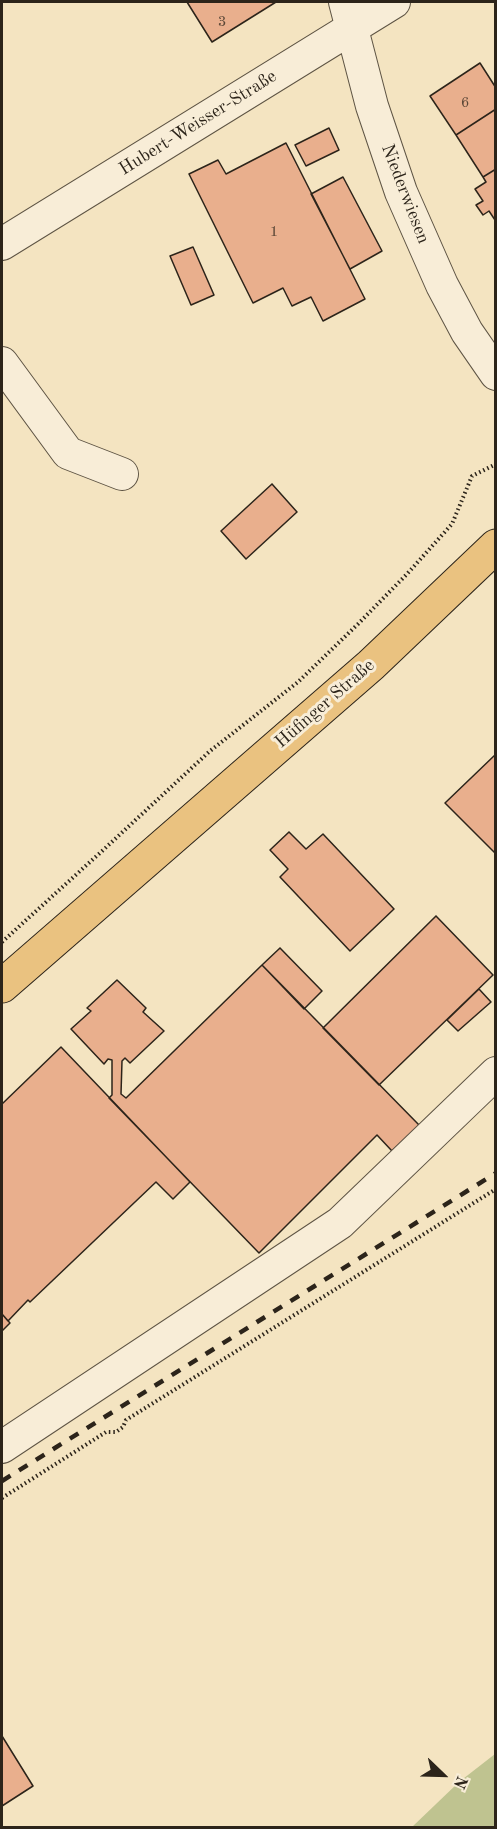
<!DOCTYPE html>
<html>
<head>
<meta charset="utf-8">
<style>
	body { margin:0 }
	#map { position:relative; width:497px; height:1829px; overflow:hidden; background:#f4e4c1; font-family:"Old Standard TT",serif }
	canvas { display:block }
	.frame { position:absolute; inset:0; border:3px solid #2c241a; pointer-events:none }
	.north { position:absolute; left:413px; top:1745px; width:60px; height:60px; -webkit-text-stroke:4px #f8edd7; paint-order:stroke; rotate:113deg; font-size:16px; font-weight:700; line-height:24px; text-align:center; color:#2c241a }
	.north::after { content:''; display:block; margin:auto; width:21px; height:27px; background:#2c241a; clip-path:polygon(50% 0,100% 100%,50% 72%,0 100%) }
</style>
</head>
<body>
<div id="map">
<canvas width="497" height="1829"></canvas>
<div class="frame"></div>
<div class="north">N</div>
</div>
<script>
const g = document.querySelector('canvas').getContext('2d');
g.lineJoin = 'round';
function fillPath(path, color) { g.fillStyle = color; g.fill(path, 'evenodd'); }
const toPath = rows => new Path2D(rows.map(r => 'M' + r).join(''));
function stroke(path, color, width, dash) { g.strokeStyle = color; g.lineWidth = width; g.lineCap = dash ? 'butt' : 'round'; g.setLineDash(dash || []); g.stroke(path); }
function write(font, color, halo, rows, align = 'center') {
  g.font = font + ' "Old Standard TT",serif'; g.lineWidth = 6; g.setLineDash([]); g.textBaseline = 'middle'; g.strokeStyle = halo; g.fillStyle = color; for (const [text, x, y, turn = 0] of rows) {
    g.save(); g.translate(x, y); g.rotate((+turn || 0) * Math.PI / 180); g.textAlign = isNaN(turn) ? turn : align; if (halo) g.strokeText(text, 0, 0); g.fillText(text, 0, 0); g.restore();
  }
}
fillPath(toPath([
	[495,1754,495,1827,412,1827,459,1782]
]), '#bfc390');
const building = toPath([
	[187,2,276,2,212,42,187,2],
	[480,63,496,88,496,109,456,135,430,96,480,63],
	[496,109,496,169,483,177,456,135,496,109],
	[329,128,339,150,306,166,295,145,329,128],
	[286,143,365,299,323,321,311,297,292,306,283,288,253,303,189,174,218,160,226,174,286,143],
	[496,169,496,220,495,220,489,211,483,215,476,205,483,201,475,189,486,182,483,177,496,169],
	[343,177,382,251,350,269,311,194,343,177],
	[193,247,214,295,191,305,170,256,193,247],
	[272,484,297,512,246,559,221,531,272,484],
	[496,754,496,854,445,803,496,754],
	[289,832,306,849,323,834,394,909,350,951,280,877,288,869,270,850,289,832],
	[436,916,493,975,379,1085,323,1028,436,916],
	[280,948,322,991,304,1009,262,965,280,948],
	[262,965,420,1126,392,1151,377,1135,259,1253,109,1098,112,1095,112,1060,108,1059,104,1064,71,1029,91,1011,87,1008,117,980,146,1008,143,1012,164,1031,130,1063,125,1058,122,1061,121,1094,126,1098,262,965],
	[479,989,491,1002,458,1031,447,1020,479,989],
	[61,1047,190,1182,173,1199,156,1182,30,1302,28,1300,8,1321,2,1314,2,1104,61,1047],
	[2,1314,10,1323,2,1331,2,1314],
	[2,1736,33,1786,2,1806,2,1736]
]);
fillPath(building, '#e9af8d');
stroke(building, '#2c241a', 1.5);
const minor = toPath([
	[345,2,372,106,401,192,442,285,467,332,496,374],
	[2,244,394,2],
	[2,363,68,453,122,474],
	[2,1447,340,1223,496,1073]
]);
const major = toPath([
	[2,986,371,665,496,546]
]);
stroke(minor, '#5e5444', 34);
stroke(major, '#2c241a', 35);
stroke(toPath([
	[2,942,101,852,210,751,298,682,358,624,407,574,452,524,472,476,496,464],
	[2,1498,106,1432,116,1432,123,1427,126,1420,496,1189]
]), '#2c241a', 4, [1.5, 3]);
stroke(minor, '#f8edd7', 32);
stroke(major, '#eac280', 33);
stroke(toPath([
	[2,1481,496,1173]
]), '#2c241a', 4.5, [10, 10]);
write('15px', '#5b4737', null, [
	["3",222,22],
	["6",465,103],
	["1",274,232]
]);
write('18px', '#2c241a', '#f8edd7', [
	["Hubert-Weisser-Straße",198,123,-32],
	["Niederwiesen",405,194,69],
	["Hüfinger Straße",325,704,-41]
]);
</script>
</body>
</html>
